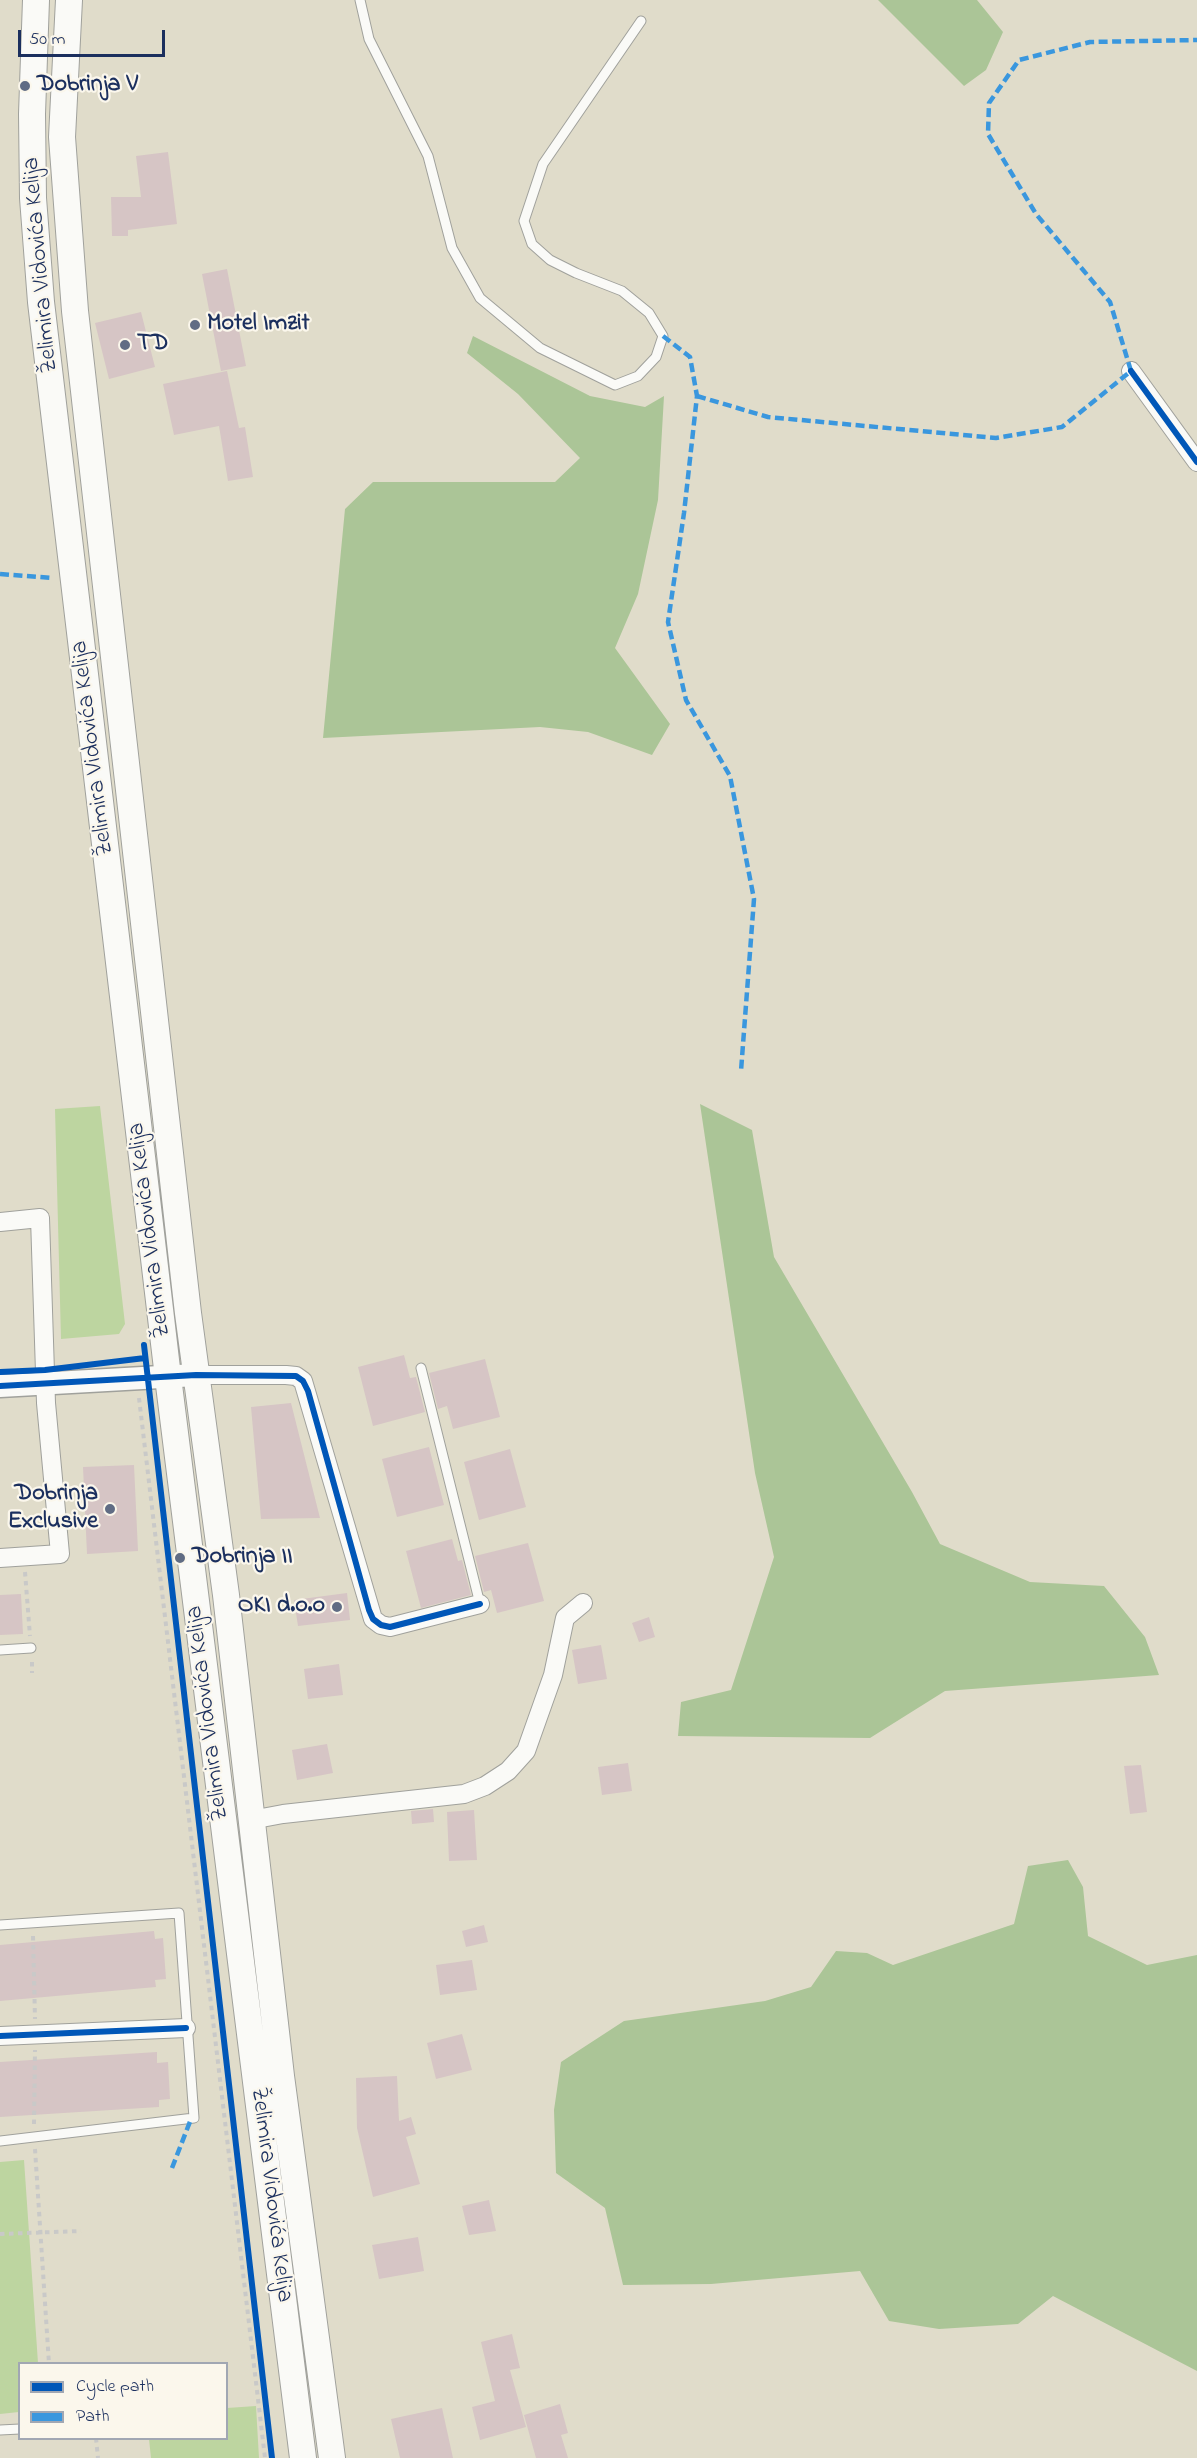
<!DOCTYPE html>
<html>
<head>
<meta charset="utf-8">
<style>
	body { margin:0 }
	#map { position:relative; width:1197px; height:2458px; overflow:hidden; background:#e0dcca; font-family:"Indie Flower",sans-serif }
	canvas { display:block }
	.legend { position:absolute; left:18px; top:2362px; width:210px; height:78px; box-sizing:border-box; background:#fbf7ec; border:2px solid #a1a7b3; margin:0; padding:8px 10px; list-style:none; font-size:18px; color:#1b2f5e }
	.legend li { display:flex; align-items:center; gap:12px; height:30px }
	.legend b { width:30px; border:2px solid #a1a7b3 }
	.scale { position:absolute; left:18px; top:30px; width:147px; height:27px; box-sizing:border-box; border:3px solid #1b2f5e; border-top:0; padding-left:8px; font-size:18px; line-height:21px; white-space:nowrap; color:#1b2f5e; -webkit-text-stroke:4px #fbf7ec; paint-order:stroke }
</style>
</head>
<body>
<div id="map">
<canvas width="1197" height="2458"></canvas>
<ul class="legend">
<li><b style="height:8px;background:#0057b8"></b>Cycle path</li>
<li><b style="height:8px;background:#3a97de"></b>Path</li>
</ul>
<div class="scale">50 m</div>
</div>
<script>
const g = document.querySelector('canvas').getContext('2d');
g.lineJoin = 'round';
function fillPath(path, color) { g.fillStyle = color; g.fill(path, 'evenodd'); }
const toPath = rows => new Path2D(rows.map(r => 'M' + r).join(''));
function stroke(path, color, width, dash) { g.strokeStyle = color; g.lineWidth = width; g.lineCap = dash ? 'butt' : 'round'; g.setLineDash(dash || []); g.stroke(path); }
function write(font, color, halo, rows, align = 'center') {
  g.font = font + ' "Indie Flower",sans-serif'; g.lineWidth = 4.5; g.setLineDash([]); g.textBaseline = 'middle'; g.strokeStyle = halo; g.fillStyle = color; for (const [text, x, y, turn = 0] of rows) {
    g.save(); g.translate(x, y); g.rotate((+turn || 0) * Math.PI / 180); g.textAlign = isNaN(turn) ? turn : align; if (halo) g.strokeText(text, 0, 0); g.fillText(text, 0, 0); g.restore();
  }
}
fillPath(toPath([
	[100,1106,125,1324,119,1334,61,1339,55,1109],
	[24,2160,38,2363,20,2364,19,2412,0,2414,0,2162],
	[256,2406,259,2458,151,2458,149,2439,226,2438,227,2408]
]), '#bdd5a0');
fillPath(toPath([
	[878,0,977,0,1003,32,986,70,964,86],
	[473,336,590,396,645,407,664,396,658,500,638,594,615,648,670,724,652,755,588,732,540,727,323,738,345,509,373,482,555,482,580,458,518,394,467,353],
	[700,1104,752,1130,774,1257,912,1492,940,1544,1030,1582,1104,1586,1145,1637,1159,1675,945,1691,870,1738,678,1736,681,1702,731,1690,774,1557,755,1473],
	[1068,1860,1083,1887,1088,1936,1147,1965,1197,1955,1197,2371,1053,2296,1018,2324,939,2329,889,2321,860,2271,711,2284,623,2285,605,2208,556,2173,554,2110,561,2062,624,2021,765,2001,811,1987,836,1951,867,1953,893,1965,1014,1924,1028,1866]
]), '#abc597');
fillPath(toPath([
	[168,152,177,224,128,230,128,236,112,236,111,197,141,197,136,156],
	[227,269,246,366,221,371,202,274],
	[141,312,155,367,109,379,95,323],
	[227,371,239,428,245,427,253,477,228,481,219,426,174,435,163,384],
	[404,1355,410,1378,416,1377,425,1412,373,1426,358,1367],
	[485,1359,500,1417,453,1429,447,1406,438,1409,429,1373],
	[291,1403,320,1518,261,1519,251,1407],
	[429,1447,444,1505,397,1517,382,1459],
	[510,1449,526,1507,479,1520,464,1462],
	[134,1465,138,1551,87,1554,83,1467],
	[452,1539,458,1561,462,1560,471,1595,421,1608,406,1551],
	[528,1543,544,1601,497,1613,491,1590,484,1592,475,1556],
	[347,1593,350,1620,298,1626,294,1600],
	[21,1594,23,1634,0,1635,0,1595],
	[649,1617,655,1637,639,1642,632,1623],
	[601,1645,607,1679,578,1684,572,1650],
	[339,1664,343,1695,308,1699,304,1669],
	[327,1744,333,1773,297,1780,292,1750],
	[628,1763,632,1791,602,1795,598,1767],
	[1141,1765,1147,1812,1130,1814,1124,1766],
	[433,1809,434,1822,412,1824,411,1811],
	[474,1810,477,1860,449,1861,447,1812],
	[484,1925,488,1942,466,1947,462,1931],
	[154,1931,155,1939,163,1938,166,1979,155,1980,156,1987,0,2001,0,1945],
	[472,1960,477,1990,440,1995,436,1965],
	[462,2034,472,2070,436,2079,427,2043],
	[157,2052,157,2063,168,2062,170,2099,159,2100,159,2107,0,2117,0,2062],
	[397,2076,399,2121,411,2117,416,2134,406,2137,420,2184,373,2197,357,2128,356,2078],
	[489,2200,496,2231,469,2235,462,2206],
	[418,2237,424,2271,379,2279,372,2245],
	[512,2334,520,2368,510,2370,526,2427,480,2440,472,2407,495,2401,481,2342],
	[560,2404,568,2433,561,2435,568,2458,536,2458,524,2415],
	[442,2408,453,2458,400,2458,391,2419]
]), '#d6c5c5');
const service = toPath([
	[360,0,369,39,428,156,452,248,480,298,540,348,615,385,638,376,656,357,663,336,649,313,622,291,576,273,550,260,532,244,524,221,543,164,641,21],
	[421,1368,480,1604],
	[0,1650,31,1648],
	[0,1925,179,1913,194,2118,0,2141],
	[0,2430,20,2429]
]);
const minor = toPath([
	[1131,371,1197,462],
	[0,1222,40,1218,46,1403,60,1554,0,1558],
	[196,1375,286,1375,296,1376,303,1381,373,1619,381,1625,390,1627,480,1604],
	[251,1820,283,1814,464,1794,485,1786,508,1771,526,1751,553,1675,565,1618,583,1603],
	[0,2036,186,2028]
]);
const tertiary = toPath([
	[0,1386,196,1375]
]);
const secondary = toPath([
	[36,0,32,114,33,198,41,302,168,1377,303,2458],
	[69,0,62,137,75,311,188,1313,226,1595,281,2076,332,2458]
]);
stroke(service, '#a0a19c', 11);
stroke(minor, '#a0a19c', 20);
stroke(tertiary, '#a0a19c', 25);
stroke(secondary, '#a0a19c', 28);
stroke(toPath([
	[139,1398,265,2458],
	[25,1572,30,1636],
	[32,1662,32,1673],
	[33,1936,35,2019],
	[34,2124,35,2050],
	[35,2149,49,2364],
	[0,2234,81,2231],
	[96,2438,98,2458]
]), '#c9c9c8', 4, [4.5, 4.5]);
stroke(service, '#fafaf7', 9);
stroke(minor, '#fafaf7', 18);
stroke(tertiary, '#fafaf7', 22);
stroke(secondary, '#fafaf7', 26);
stroke(toPath([
	[663,336,690,357,697,396,684,513,668,622,686,700,730,776,754,899,741,1071],
	[697,396,768,417,996,438,1062,427,1131,371,1110,302,1036,214,988,134,989,103,1019,60,1090,42,1197,40],
	[0,574,52,578],
	[172,2168,191,2119]
]), '#3a97de', 4.5, [9, 4.5]);
stroke(toPath([
	[1131,371,1197,462],
	[144,1345,272,2458],
	[0,1372,45,1370,145,1358],
	[0,1386,196,1375,296,1376,303,1381,308,1391,369,1610,373,1619,381,1625,390,1627,480,1604],
	[0,2036,186,2028]
]), '#0057b8', 6);
for (const [x, y, r, color] of [
	[25,86,6,"#606c84"],
	[195,325,6,"#606c84"],
	[125,345,6,"#606c84"],
	[110,1509,6,"#606c84"],
	[180,1558,6,"#606c84"],
	[337,1607,6,"#606c84"]
]) { const dot = new Path2D(); dot.arc(x, y, r, 0, 2 * Math.PI); g.fillStyle = color; g.fill(dot); stroke(dot, '#fbf7ec', 2); }
write('bold 24px', '#1b2f5e', '#fbf7ec', [
	["Dobrinja V",37,86],
	["Motel Imzit",207,325],
	["TD",137,345],
	["Dobrinja",98,1495,"right"],
	["Exclusive",98,1523,"right"],
	["Dobrinja II",192,1558],
	["OKI d.o.o",325,1607,"right"]
], 'left');
write('24px', '#1b2f5e', '#fbf7ec', [
	["Želimira Vidovića Kelija",42,265,-95],
	["Želimira Vidovića Kelija",94,748,-97],
	["Želimira Vidovića Kelija",151,1230,-97],
	["Želimira Vidovića Kelija",209,1713,-97],
	["Želimira Vidovića Kelija",270,2195,83]
]);
</script>
</body>
</html>
